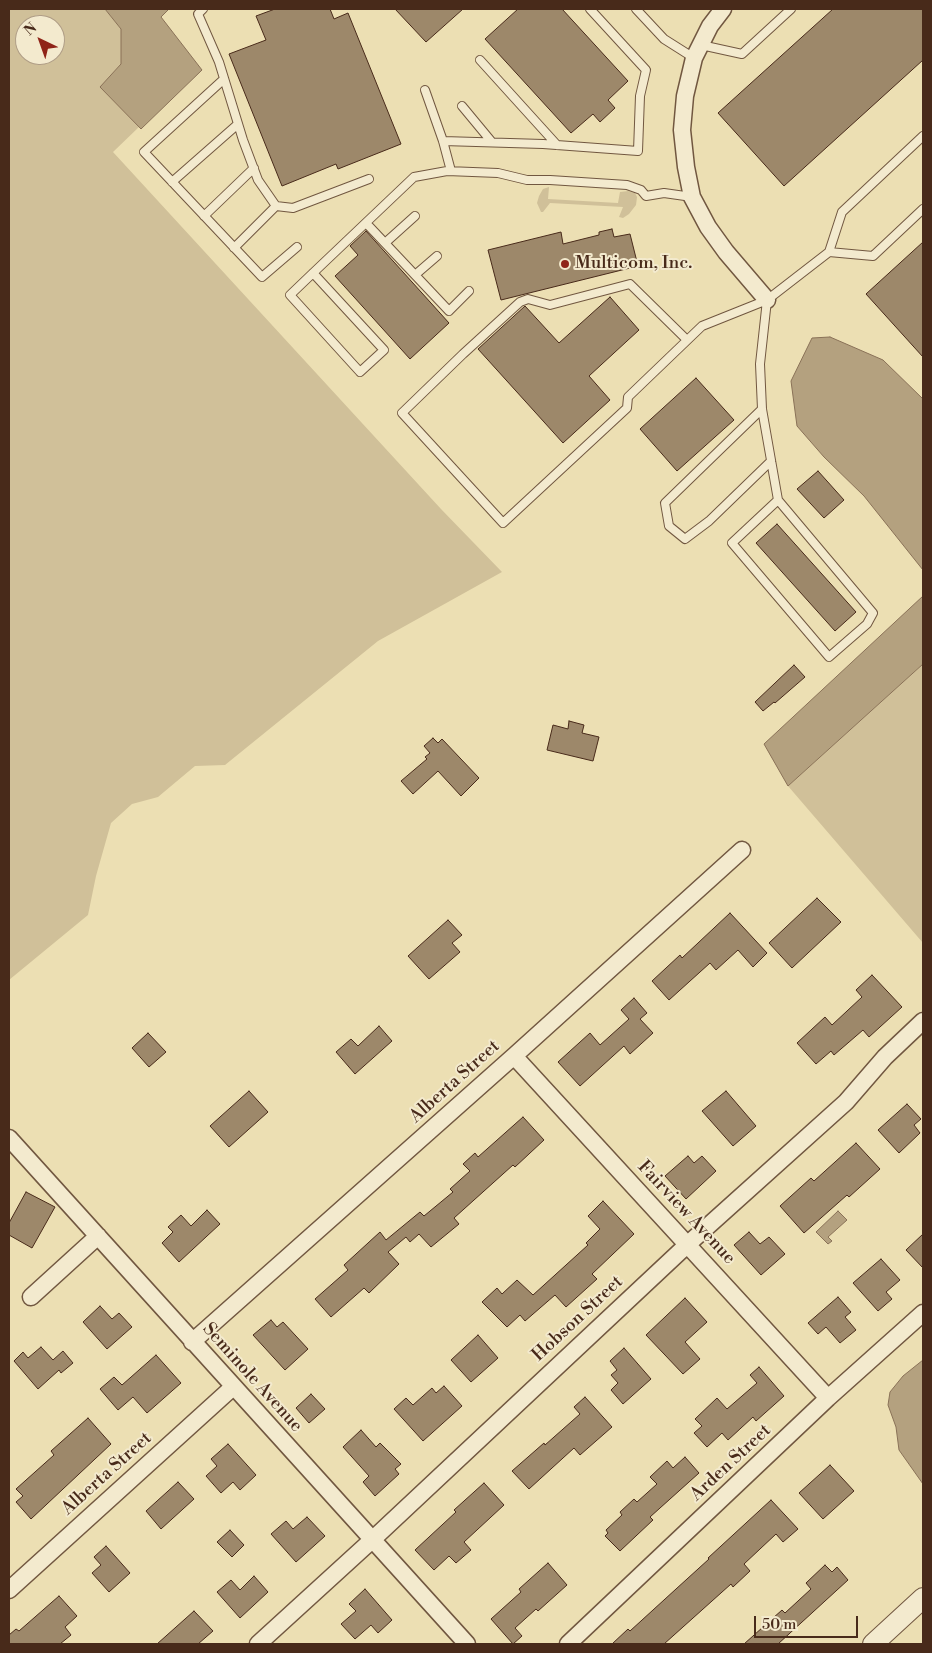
<!DOCTYPE html>
<html>
<head>
<meta charset="utf-8">
<style>
	body { margin:0 }
	#map { position:relative; width:932px; height:1653px; overflow:hidden; background:#ecdfb3; font-family:"Libre Bodoni",serif }
	canvas { display:block }
	.frame { position:absolute; inset:0; border:10px solid #482a1a; pointer-events:none }
	.north { position:absolute; left:15px; top:15px; width:50px; height:50px; box-sizing:border-box; background:#f3eace; border:1px solid #af9d86; border-radius:50%; rotate:318deg; font-size:14px; font-weight:700; line-height:20px; text-align:center; color:#482a1a }
	.north::after { content:''; display:block; margin:auto; width:18px; height:22px; background:#8f2418; clip-path:polygon(50% 0,100% 100%,50% 72%,0 100%) }
	.scale { position:absolute; left:754px; top:1616px; width:104px; height:22px; box-sizing:border-box; border:2px solid #482a1a; border-top:0; padding-left:6px; font-size:15px; line-height:18px; white-space:nowrap; color:#482a1a; -webkit-text-stroke:4px #f3eace; paint-order:stroke }
</style>
</head>
<body>
<div id="map">
<canvas width="932" height="1653"></canvas>
<div class="frame"></div>
<div class="north">N</div>
<div class="scale">50 m</div>
</div>
<script>
const g = document.querySelector('canvas').getContext('2d');
g.lineJoin = 'round';
function fillPath(path, color) { g.fillStyle = color; g.fill(path, 'evenodd'); }
const toPath = rows => new Path2D(rows.map(r => 'M' + r).join(''));
function stroke(path, color, width, dash) { g.strokeStyle = color; g.lineWidth = width; g.lineCap = dash ? 'butt' : 'round'; g.setLineDash(dash || []); g.stroke(path); }
function write(font, color, halo, rows, align = 'center') {
  g.font = font + ' "Libre Bodoni",serif'; g.lineWidth = 4; g.setLineDash([]); g.textBaseline = 'middle'; g.strokeStyle = halo; g.fillStyle = color; for (const [text, x, y, turn = 0] of rows) {
    g.save(); g.translate(x, y); g.rotate((+turn || 0) * Math.PI / 180); g.textAlign = isNaN(turn) ? turn : align; if (halo) g.strokeText(text, 0, 0); g.fillText(text, 0, 0); g.restore();
  }
}
fillPath(toPath([
	[9,9,105,9,121,29,121,64,101,87,139,127,113,152,441,509,502,572,378,641,225,765,195,766,158,797,132,804,111,823,96,876,88,915,9,980],
	[25,25,55,25,55,55,25,55],
	[549,187,548,199,618,203,620,192,628,191,635,193,637,197,636,205,629,214,623,218,619,217,623,207,550,203,543,212,541,212,537,203,539,196,543,189],
	[923,664,923,943,788,786]
]), '#d0c099');
const water = toPath([
	[105,9,169,9,161,17,202,70,141,129,100,87,121,64,121,29,105,9],
	[830,337,883,360,923,399,923,570,864,496,824,457,797,426,791,381,812,338,830,337],
	[923,596,923,664,788,786,764,744,923,596],
	[838,1211,847,1220,828,1237,832,1241,828,1244,816,1232,838,1211],
	[923,1360,923,1484,899,1450,896,1427,888,1405,890,1392,903,1376,923,1360]
]);
fillPath(water, '#b4a17f');
stroke(water, '#897157', 1);
const building = toPath([
	[275,9,330,9,334,19,348,13,401,144,338,169,336,164,282,186,229,54,266,40,256,16,275,9],
	[395,9,463,9,426,42,395,9],
	[518,9,562,9,628,81,608,100,615,108,600,122,593,114,571,133,485,39,518,9],
	[833,9,923,9,923,60,784,186,718,113,833,9],
	[612,229,614,237,630,234,638,266,501,300,488,250,561,232,563,244,599,235,599,232,612,229],
	[366,231,449,323,410,359,335,276,358,255,350,246,366,231],
	[923,242,923,357,866,294,923,242],
	[610,297,639,330,589,376,610,400,563,443,478,349,525,306,559,343,610,297],
	[696,378,734,420,677,471,640,429,696,378],
	[818,471,844,500,824,518,797,489,818,471],
	[777,524,856,612,835,631,756,543,777,524],
	[794,665,805,677,775,703,774,702,763,711,755,702,794,665],
	[569,721,584,725,582,733,599,737,593,761,547,750,553,725,568,729,569,721],
	[433,738,438,743,442,739,479,778,461,796,438,771,413,794,401,781,427,759,425,757,430,753,424,746,433,738],
	[817,898,841,922,792,968,769,943,817,898],
	[730,913,767,953,753,967,738,950,716,970,710,963,669,1000,652,981,680,955,682,958,730,913],
	[448,920,462,935,452,943,460,952,429,979,408,956,448,920],
	[872,975,902,1007,869,1037,863,1030,834,1055,831,1051,816,1064,797,1043,825,1017,832,1025,862,997,856,990,872,975],
	[634,998,647,1013,640,1019,653,1033,630,1054,624,1046,580,1086,558,1062,590,1033,600,1045,629,1019,621,1010,634,998],
	[379,1026,392,1041,355,1074,336,1052,351,1039,358,1046,379,1026],
	[148,1033,166,1052,149,1067,132,1048,148,1033],
	[249,1091,268,1112,229,1147,210,1126,249,1091],
	[726,1091,756,1126,733,1146,702,1111,726,1091],
	[907,1104,921,1119,914,1125,920,1133,899,1153,878,1130,907,1104],
	[523,1117,544,1140,515,1167,513,1165,454,1218,459,1224,431,1247,419,1234,410,1242,406,1237,388,1252,399,1264,369,1293,364,1288,331,1317,315,1299,348,1270,344,1265,380,1232,386,1240,420,1212,424,1216,453,1192,450,1189,470,1171,463,1164,475,1153,478,1157,523,1117],
	[856,1143,880,1169,849,1197,847,1195,804,1233,780,1206,811,1178,814,1181,856,1143],
	[688,1156,694,1163,702,1156,716,1171,686,1199,665,1176,688,1156],
	[26,1192,55,1207,32,1248,9,1235,9,1223,26,1192],
	[603,1201,634,1234,592,1274,597,1279,566,1307,555,1295,525,1321,520,1315,507,1327,482,1302,497,1288,502,1294,517,1280,533,1295,588,1245,586,1243,600,1229,588,1216,603,1201],
	[207,1210,220,1224,179,1262,162,1243,173,1232,168,1227,181,1215,191,1226,207,1210],
	[749,1232,760,1244,769,1237,785,1254,761,1275,734,1245,749,1232],
	[923,1234,923,1268,906,1250,923,1234],
	[881,1259,900,1280,886,1292,892,1299,878,1311,853,1283,881,1259],
	[838,1297,851,1312,845,1317,856,1330,840,1343,826,1327,818,1334,808,1323,838,1297],
	[685,1298,707,1322,685,1342,700,1359,683,1374,646,1335,685,1298],
	[100,1306,112,1319,119,1313,132,1327,107,1349,83,1322,100,1306],
	[271,1320,277,1327,283,1322,308,1349,285,1370,253,1335,271,1320],
	[478,1335,498,1358,471,1382,451,1360,478,1335],
	[41,1347,53,1360,63,1351,73,1363,61,1373,59,1370,38,1389,14,1361,23,1352,28,1358,41,1347],
	[624,1348,651,1379,623,1404,611,1390,618,1383,611,1375,617,1370,610,1361,624,1348],
	[156,1355,181,1383,147,1413,133,1397,118,1410,100,1389,114,1377,122,1385,156,1355],
	[759,1367,784,1396,756,1421,753,1417,728,1440,722,1433,707,1447,694,1433,702,1426,695,1419,717,1398,727,1409,757,1383,750,1375,759,1367],
	[444,1386,462,1406,423,1441,394,1409,406,1398,413,1405,432,1388,436,1393,444,1386],
	[311,1394,325,1409,309,1423,296,1408,311,1394],
	[585,1397,612,1427,580,1455,574,1448,529,1489,512,1471,544,1443,545,1445,580,1414,574,1407,585,1397],
	[88,1418,111,1444,31,1519,16,1502,23,1496,16,1489,54,1455,51,1451,88,1418],
	[361,1430,376,1447,380,1443,401,1464,395,1469,399,1474,375,1496,363,1482,369,1476,343,1447,361,1430],
	[228,1444,256,1475,240,1490,233,1482,221,1493,206,1476,217,1466,211,1459,228,1444],
	[685,1457,699,1473,650,1517,653,1520,620,1551,605,1536,608,1533,606,1530,622,1515,620,1512,634,1499,637,1502,657,1484,650,1477,667,1461,673,1468,685,1457],
	[830,1465,854,1491,823,1519,799,1493,830,1465],
	[178,1482,194,1499,161,1529,146,1511,178,1482],
	[484,1483,504,1505,464,1542,471,1550,456,1563,449,1556,434,1570,415,1550,456,1512,454,1510,484,1483],
	[771,1500,798,1529,783,1542,776,1534,744,1564,750,1571,733,1587,731,1584,664,1644,612,1644,628,1629,630,1631,676,1589,709,1559,708,1558,771,1500],
	[307,1517,325,1536,296,1562,271,1534,286,1521,293,1529,307,1517],
	[230,1530,244,1545,232,1557,217,1542,230,1530],
	[106,1546,130,1573,109,1592,92,1573,101,1565,94,1557,106,1546],
	[548,1563,567,1585,538,1611,536,1609,515,1628,522,1636,513,1644,491,1619,521,1592,519,1589,548,1563],
	[825,1565,832,1572,837,1567,848,1580,778,1644,744,1644,782,1610,785,1613,811,1589,806,1583,825,1565],
	[254,1576,268,1592,240,1618,217,1592,231,1580,240,1590,254,1576],
	[365,1589,392,1620,378,1633,371,1625,355,1639,341,1624,356,1611,349,1604,365,1589],
	[59,1596,77,1616,65,1627,71,1635,60,1644,9,1644,9,1635,16,1629,19,1631,59,1596],
	[194,1611,213,1631,198,1644,157,1644,194,1611]
]);
fillPath(building, '#9d886a');
stroke(building, '#482a1a', 1);
const service = toPath([
	[203,9,198,14,219,62,243,140,258,180,276,206,293,208,369,179],
	[636,9,664,39,694,58],
	[701,45,742,54,791,9],
	[480,60,557,145],
	[224,79,144,152,262,277,297,247],
	[425,90,443,141,451,171],
	[462,106,491,141],
	[443,141,543,144,638,151,640,96,646,70,590,9],
	[172,182,238,124],
	[204,216,254,168],
	[366,223,449,311,469,291],
	[385,243,415,216],
	[234,248,276,206],
	[829,252,873,256,923,209],
	[313,273,384,350,360,372,290,295,313,273,414,177,447,171,498,173,527,180,550,180,627,185,641,190,646,196,664,193,692,197],
	[415,275,437,256],
	[767,300,760,364,762,409,778,500,873,613,867,624,829,657,732,543,778,500],
	[687,340,630,284,550,305,528,299,520,302,463,354,402,413,503,523,627,408,628,397,702,326,767,300,829,252,842,212,923,136],
	[762,409,665,503,669,526,685,539,709,521,771,461]
]);
const minor = toPath([
	[723,9,710,26,694,58,685,96,682,130,686,167,692,197,708,227,726,252,767,300],
	[514,1056,828,1398],
	[9,1138,467,1644],
	[31,1297,98,1236],
	[192,1342,514,1056,742,850],
	[9,1590,233,1387],
	[258,1644,372,1540,688,1244,846,1102,885,1057,923,1021],
	[568,1644,828,1398,923,1313]
]);
const tertiary = toPath([
	[873,1644,923,1598]
]);
stroke(service, '#715740', 10);
stroke(minor, '#715740', 19);
stroke(tertiary, '#715740', 22);
stroke(service, '#f3eace', 8);
stroke(minor, '#f3eace', 16);
stroke(tertiary, '#f3eace', 20);
for (const [x, y, r, color] of [
	[565,264,5,"#8f2418"]
]) { const dot = new Path2D(); dot.arc(x, y, r, 0, 2 * Math.PI); g.fillStyle = color; g.fill(dot); stroke(dot, '#f3eace', 2); }
write('18px', '#482a1a', '#f3eace', [
	["Multicom, Inc.",575,264]
], 'left');
write('18px', '#482a1a', '#f3eace', [
	["Alberta Street",455,1082,-42],
	["Fairview Avenue",686,1213,47],
	["Hobson Street",578,1319,-43],
	["Seminole Avenue",252,1378,48],
	["Arden Street",731,1463,-43],
	["Alberta Street",107,1474,-42]
]);
</script>
</body>
</html>
